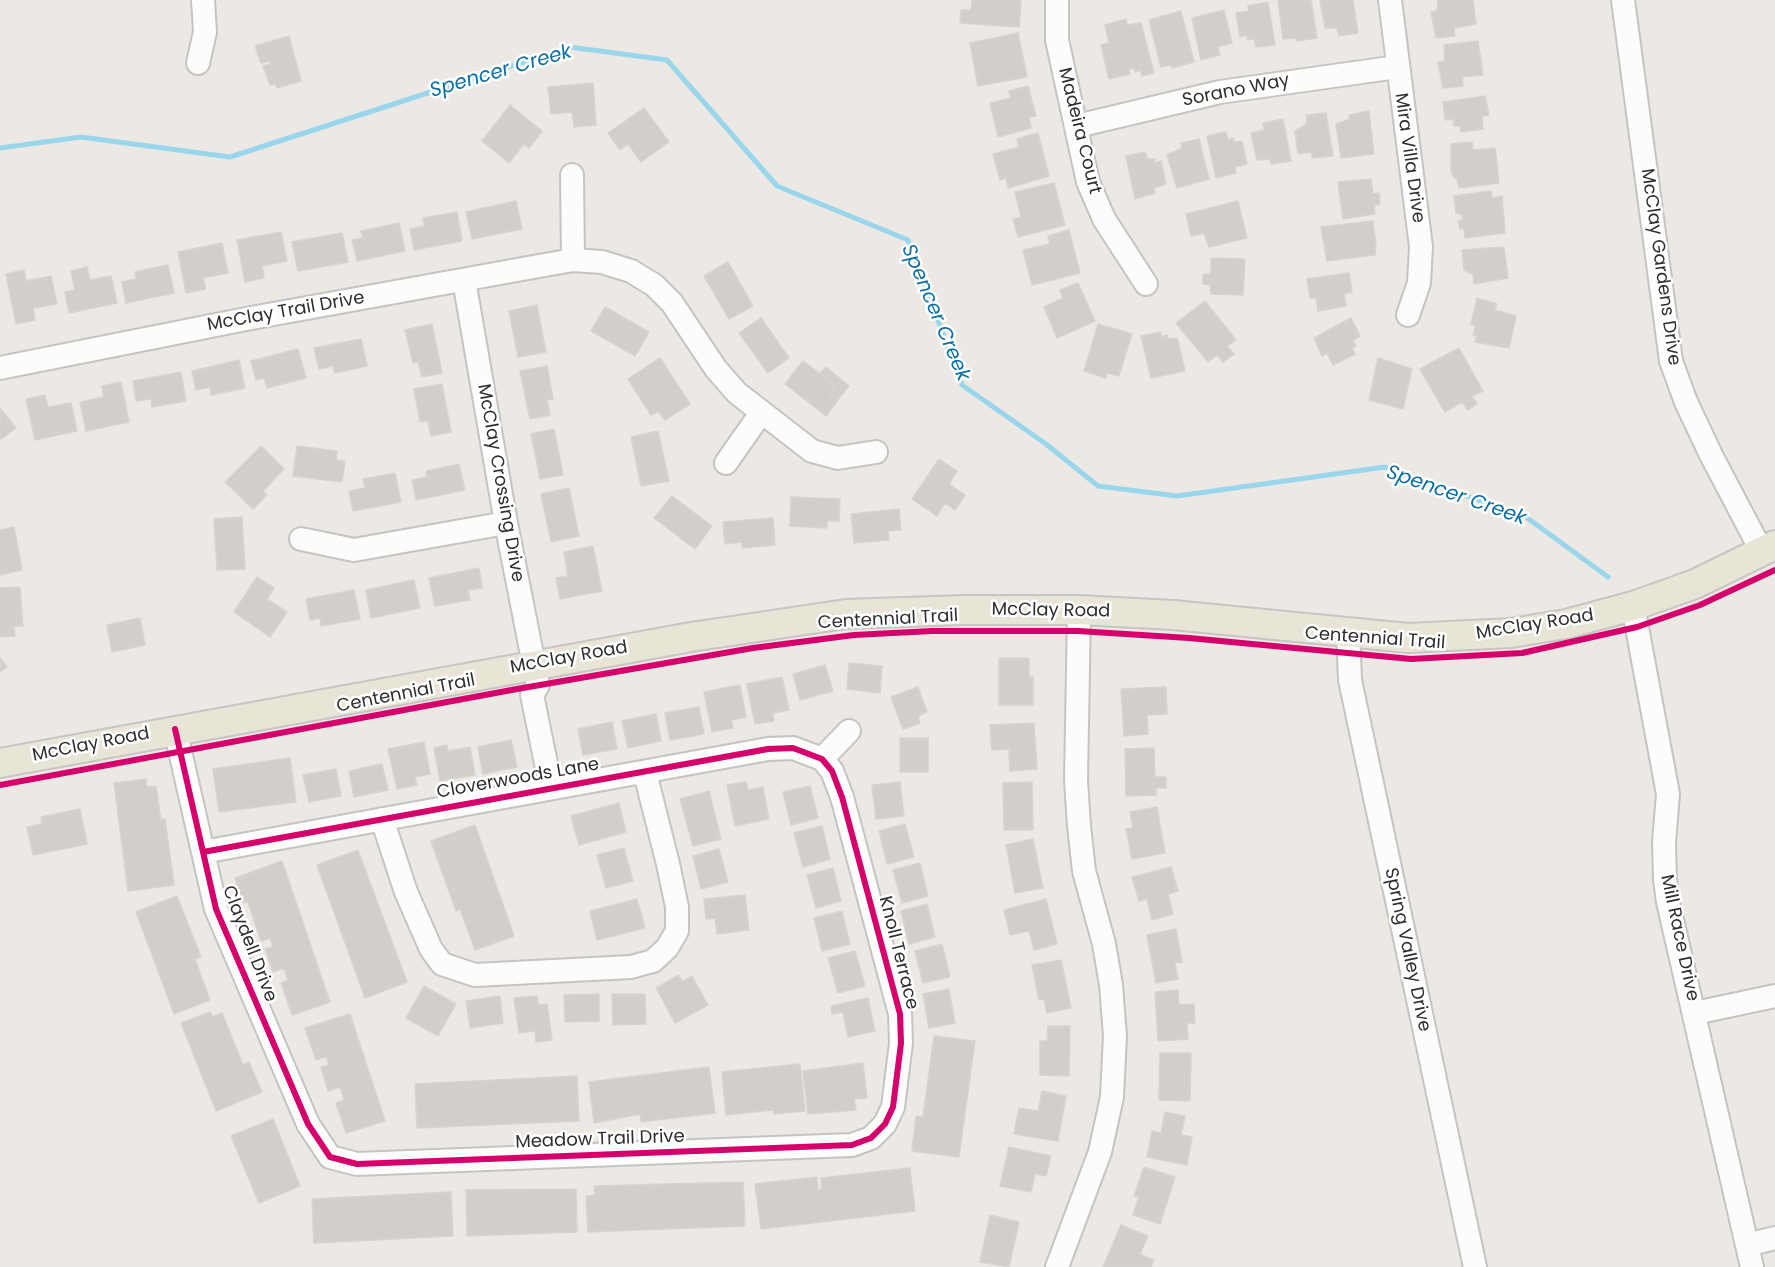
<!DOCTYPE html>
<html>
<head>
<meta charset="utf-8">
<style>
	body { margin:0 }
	canvas { display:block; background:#ece8e4 }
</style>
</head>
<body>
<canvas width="1775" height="1267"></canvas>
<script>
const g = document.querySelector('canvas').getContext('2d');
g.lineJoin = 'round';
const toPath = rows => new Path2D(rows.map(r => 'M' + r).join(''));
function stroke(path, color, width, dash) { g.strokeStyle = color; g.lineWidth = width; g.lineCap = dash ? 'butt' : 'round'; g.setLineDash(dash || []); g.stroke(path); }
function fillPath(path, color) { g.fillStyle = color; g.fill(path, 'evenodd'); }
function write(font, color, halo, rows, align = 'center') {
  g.font = font + ' Poppins,sans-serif'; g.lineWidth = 5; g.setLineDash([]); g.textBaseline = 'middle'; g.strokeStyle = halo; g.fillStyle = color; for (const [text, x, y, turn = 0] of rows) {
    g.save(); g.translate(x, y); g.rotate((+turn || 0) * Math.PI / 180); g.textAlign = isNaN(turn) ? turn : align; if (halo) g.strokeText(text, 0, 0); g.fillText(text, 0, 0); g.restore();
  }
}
stroke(toPath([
	[0,148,81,137,230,157,570,47,667,60,777,186,908,240,962,385,1046,444,1098,486,1177,496,1385,467,1526,517,1608,577]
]), '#99d6ec', 5);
const building = toPath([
	[972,0,1021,0,1019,27,960,23,961,10,971,10,972,0],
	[1278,0,1311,0,1317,38,1297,41,1296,38,1283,39,1278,0],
	[1320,0,1353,0,1358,33,1339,36,1337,28,1325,28,1320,0],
	[1438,0,1473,0,1476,24,1454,28,1455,36,1436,38,1431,12,1437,11,1438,0],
	[1268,2,1275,45,1256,47,1254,39,1247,40,1247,35,1240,37,1236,13,1249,11,1248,6,1268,2],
	[1224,10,1232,43,1218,47,1220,55,1201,60,1192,18,1224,10],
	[1181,11,1194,62,1172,68,1171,65,1161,67,1149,20,1181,11],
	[1126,19,1127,25,1141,23,1154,73,1142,76,1140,70,1135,72,1134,68,1129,69,1130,74,1109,79,1101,45,1109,43,1105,25,1126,19],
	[1018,33,1027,77,978,86,970,43,1018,33],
	[289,36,301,81,277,88,275,84,270,85,263,66,271,64,270,61,261,63,255,46,289,36],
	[1478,41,1483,75,1462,77,1463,86,1443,88,1438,62,1445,61,1444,45,1478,41],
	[593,83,596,125,574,127,572,112,551,114,548,87,593,83],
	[1028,86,1036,116,1029,117,1031,128,998,137,990,103,1011,98,1009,91,1028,86],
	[1485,96,1489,115,1482,116,1483,129,1461,132,1460,126,1454,126,1453,119,1445,120,1443,102,1485,96],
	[510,105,542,131,529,148,524,144,509,163,482,141,510,105],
	[644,108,669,142,641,162,628,144,620,150,608,133,644,108],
	[1369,111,1374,154,1341,158,1336,124,1350,119,1349,115,1369,111],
	[1326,113,1333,156,1312,158,1312,152,1298,154,1295,131,1307,124,1306,115,1326,113],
	[1283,119,1291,161,1271,164,1270,159,1257,160,1251,133,1264,130,1263,123,1283,119],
	[1226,132,1228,140,1233,138,1235,142,1242,141,1247,164,1235,167,1236,173,1216,178,1207,136,1226,132],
	[1038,133,1049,176,1008,188,1006,178,1000,180,993,154,1019,147,1017,139,1038,133],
	[1199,139,1209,179,1177,188,1167,155,1182,148,1181,143,1199,139],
	[1472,142,1473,150,1495,148,1499,183,1459,188,1457,178,1454,178,1451,171,1451,144,1472,142],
	[1145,152,1148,159,1155,159,1155,163,1161,161,1166,184,1154,188,1155,193,1135,199,1126,156,1145,152],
	[1371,179,1373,194,1379,193,1380,204,1374,205,1375,214,1343,219,1338,182,1371,179],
	[1054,183,1065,225,1018,237,1013,219,1021,217,1015,192,1054,183],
	[1491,191,1492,198,1502,196,1505,233,1465,238,1464,228,1460,229,1458,221,1463,220,1461,214,1456,213,1454,196,1491,191],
	[516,201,522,229,472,239,466,212,516,201],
	[1238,201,1247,238,1209,247,1204,233,1191,236,1186,214,1238,201],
	[457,212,462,241,414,250,410,229,424,226,423,218,457,212],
	[1373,221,1376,245,1375,255,1327,261,1321,227,1373,221],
	[399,223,405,251,357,261,352,240,363,238,361,231,399,223],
	[1069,230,1080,273,1032,285,1023,250,1050,244,1048,236,1069,230],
	[281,232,287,261,262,266,264,278,245,282,237,240,281,232],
	[342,233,348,262,298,271,292,242,342,233],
	[222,243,228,273,203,278,206,289,186,293,178,252,222,243],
	[1504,247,1508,278,1474,284,1473,274,1464,270,1462,250,1504,247],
	[1211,258,1245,259,1243,295,1211,294,1210,285,1203,284,1203,274,1211,274,1211,258],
	[728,262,753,306,729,319,704,276,728,262],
	[168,265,174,293,126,303,122,282,136,279,135,272,168,265],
	[87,267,90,280,111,276,117,303,69,313,65,292,75,290,71,271,87,267],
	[24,270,26,281,51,276,57,304,33,308,35,320,16,324,6,274,24,270],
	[1349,273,1352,292,1344,294,1346,306,1318,311,1316,298,1310,298,1307,279,1349,273],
	[1078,283,1095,321,1057,338,1044,307,1063,298,1060,290,1078,283],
	[1477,298,1497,304,1494,310,1516,316,1509,348,1475,342,1477,336,1473,335,1476,326,1471,324,1477,298],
	[1205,301,1236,340,1227,346,1234,354,1223,362,1217,355,1208,362,1176,323,1205,301],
	[537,305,546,352,518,357,509,311,537,305],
	[605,307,649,332,635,356,591,331,605,307],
	[761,318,789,358,768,373,739,333,761,318],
	[1351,318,1360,336,1353,341,1356,346,1352,348,1355,354,1333,365,1327,353,1322,356,1314,338,1351,318],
	[432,324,442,373,422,377,418,362,413,363,405,330,432,324],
	[1098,324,1132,334,1119,376,1107,373,1106,378,1084,371,1098,324],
	[1161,332,1161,337,1167,335,1168,339,1177,338,1185,371,1151,378,1141,336,1161,332],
	[361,339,367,366,335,373,333,366,319,369,314,348,361,339],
	[1459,348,1483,391,1472,396,1477,404,1468,410,1462,402,1445,412,1420,369,1459,348],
	[298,349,306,378,267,388,264,378,256,380,251,361,298,349],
	[660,358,690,404,665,420,658,411,651,415,628,379,660,358],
	[1378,358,1412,369,1403,409,1369,400,1378,358],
	[239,360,245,388,211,395,210,387,196,390,192,371,239,360],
	[803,361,836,386,830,394,838,400,826,416,785,384,803,361],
	[547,366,553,399,547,400,550,415,530,419,520,371,547,366],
	[826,367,849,386,838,399,831,393,837,387,820,373,826,367],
	[181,372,186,401,152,407,151,399,136,401,133,381,181,372],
	[121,382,129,422,86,431,80,402,104,397,102,386,121,382],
	[442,384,451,432,431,436,428,421,420,422,414,389,442,384],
	[45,395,48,407,71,403,77,431,35,440,26,399,45,395],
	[0,408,16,428,0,440,0,408],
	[554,429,563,475,540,479,531,434,554,429],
	[658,431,669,481,641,486,631,437,658,431],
	[261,446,284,469,263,491,267,495,253,509,225,482,261,446],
	[297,446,337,451,336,460,345,461,342,482,293,476,297,446],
	[939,459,957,471,949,484,965,495,955,510,945,503,937,516,912,499,939,459],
	[459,464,465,490,416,500,412,480,427,477,426,471,459,464],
	[395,473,401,502,353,511,349,491,365,488,363,479,395,473],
	[569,488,579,536,551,542,541,494,569,488],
	[672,496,712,526,695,549,654,518,672,496],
	[791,497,840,499,839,521,827,521,827,528,790,526,791,497],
	[899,509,901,530,888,531,889,540,854,543,851,514,899,509],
	[242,517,245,569,217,570,214,519,242,517],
	[773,518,775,545,742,548,742,542,725,544,723,522,773,518],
	[14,527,22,570,0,575,0,530,14,527],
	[593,546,602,591,560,599,556,578,568,576,564,552,593,546],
	[479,568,482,588,468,590,470,600,435,606,429,578,479,568],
	[257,577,274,588,267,599,287,612,270,637,234,612,257,577],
	[414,580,420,608,371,618,366,590,414,580],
	[20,587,23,626,14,626,15,636,0,637,0,588,20,587],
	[354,590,360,619,321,626,320,618,310,620,306,599,354,590],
	[140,618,145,645,112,652,107,625,140,618],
	[0,658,7,667,0,672,0,658],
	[999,658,1029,658,1029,677,1033,677,1033,705,999,705,999,658],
	[849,663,882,666,880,693,847,689,849,663],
	[825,665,833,691,800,700,793,674,825,665],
	[782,677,789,710,773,713,774,721,755,724,747,684,782,677],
	[740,685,746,717,731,720,733,728,712,732,704,692,740,685],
	[918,687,927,712,918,716,920,723,903,729,891,697,918,687],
	[1166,687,1167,714,1147,715,1148,734,1124,736,1121,689,1166,687],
	[699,707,704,734,670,740,665,713,699,707],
	[656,714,661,741,628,748,622,721,656,714],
	[612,722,617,749,583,755,578,729,612,722],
	[1034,723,1037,769,1010,771,1009,749,992,750,990,725,1034,723],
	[900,738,928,738,928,772,900,772,900,738],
	[511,740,517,767,483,774,478,747,511,740],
	[424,742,430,774,415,777,417,785,397,789,388,749,424,742],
	[447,745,448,751,470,747,475,775,440,781,434,748,447,745],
	[1154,748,1155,777,1166,777,1166,788,1156,788,1156,795,1126,796,1125,749,1154,748],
	[290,758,296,802,219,812,213,769,290,758],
	[382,764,388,790,354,797,349,771,382,764],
	[336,769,341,796,309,802,303,775,336,769],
	[146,779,147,787,156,786,161,820,165,819,174,885,128,891,114,783,146,779],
	[746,782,748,790,763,787,769,819,735,826,727,785,746,782],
	[900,782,904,816,876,819,872,785,900,782],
	[1032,782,1033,830,1004,830,1003,783,1032,782],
	[810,786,818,818,791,825,783,792,810,786],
	[709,791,721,839,693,846,680,799,709,791],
	[619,803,626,832,579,845,571,816,619,803],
	[1157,807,1165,853,1132,859,1126,829,1133,828,1130,812,1157,807],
	[80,809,87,844,33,855,27,827,42,824,41,817,80,809],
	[905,824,914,857,887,864,879,831,905,824],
	[475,825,514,936,475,950,460,909,456,911,431,841,475,825],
	[822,826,830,859,803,867,794,833,822,826],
	[1033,839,1043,888,1015,893,1006,845,1033,839],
	[624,848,633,881,606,888,597,855,624,848],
	[719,849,728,882,701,889,693,856,719,849],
	[358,850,407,982,365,998,317,865,358,850],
	[282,861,330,1002,292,1015,281,983,288,980,284,968,273,972,265,949,273,947,270,938,261,941,248,902,243,903,235,878,282,861],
	[920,863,928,896,902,903,893,870,920,863],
	[1171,867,1178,891,1168,894,1173,914,1152,920,1147,899,1139,901,1132,877,1171,867],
	[833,868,841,901,816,908,807,875,833,868],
	[745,895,749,930,717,934,715,918,706,919,704,899,745,895],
	[177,896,201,957,195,959,210,1000,174,1014,136,912,177,896],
	[637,899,645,928,597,940,590,911,637,899],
	[1046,899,1057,944,1034,950,1029,931,1010,935,1004,910,1046,899],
	[927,904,935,937,909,944,901,911,927,904],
	[842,911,850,944,822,951,814,918,842,911],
	[1176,929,1182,962,1175,963,1178,979,1156,983,1147,935,1176,929],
	[942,944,950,977,923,983,915,951,942,944],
	[855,951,865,986,838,993,828,958,855,951],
	[1061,960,1071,1008,1047,1013,1044,999,1039,1000,1032,965,1061,960],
	[679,975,682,982,692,976,708,1005,675,1023,656,988,679,975],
	[424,986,456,1004,438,1036,406,1018,424,986],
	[949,989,955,1023,929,1028,923,994,949,989],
	[1178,990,1179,1005,1194,1004,1195,1023,1187,1023,1188,1039,1158,1041,1155,992,1178,990],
	[599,994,599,1021,565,1022,564,995,599,994],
	[612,994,645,994,646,1024,613,1025,612,994],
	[500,996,503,1023,470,1028,466,1001,500,996],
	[537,996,538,1005,547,1004,552,1040,536,1042,535,1031,519,1033,514,998,537,996],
	[868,998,875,1031,848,1037,843,1012,832,1014,831,1006,868,998],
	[210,1012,213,1017,222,1013,243,1065,249,1062,262,1092,216,1111,181,1023,210,1012],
	[350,1014,385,1121,346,1133,336,1103,344,1100,340,1087,328,1091,321,1067,329,1065,326,1056,316,1060,305,1028,350,1014],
	[1048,1026,1070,1026,1069,1076,1040,1075,1040,1041,1047,1041,1048,1026],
	[934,1036,975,1041,959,1157,912,1151,916,1116,923,1117,934,1036],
	[1160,1053,1191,1053,1190,1101,1159,1100,1160,1053],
	[863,1063,867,1098,854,1099,856,1110,808,1114,803,1071,863,1063],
	[800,1064,805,1111,774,1114,773,1110,726,1115,722,1072,800,1064],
	[709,1067,715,1113,641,1122,640,1114,594,1123,589,1082,709,1067],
	[577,1076,579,1121,417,1128,415,1084,577,1076],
	[1042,1091,1066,1096,1058,1141,1014,1134,1019,1108,1038,1111,1042,1091],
	[1165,1112,1185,1116,1181,1135,1192,1137,1187,1165,1147,1157,1152,1131,1161,1133,1165,1112],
	[273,1119,300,1186,259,1203,231,1136,273,1119],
	[1009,1147,1051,1156,1046,1176,1035,1174,1031,1192,1000,1186,1009,1147],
	[1144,1167,1175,1177,1160,1224,1133,1215,1139,1197,1134,1196,1144,1167],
	[910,1168,915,1211,761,1229,755,1184,817,1177,818,1190,822,1189,821,1178,910,1168],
	[743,1182,745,1226,588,1232,586,1196,595,1195,594,1186,743,1182],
	[576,1189,577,1232,467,1236,466,1190,576,1189],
	[451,1192,453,1236,314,1243,312,1199,451,1192],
	[990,1215,1019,1222,1009,1267,980,1262,990,1215],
	[1121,1225,1148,1236,1140,1254,1154,1260,1151,1267,1103,1267,1121,1225]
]);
fillPath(building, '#d1cecb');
stroke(building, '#d7d4d0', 1.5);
const minor = toPath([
	[1057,0,1057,40,1088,182,1104,219,1146,284],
	[1390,0,1421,247,1419,283,1408,315],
	[1623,0,1671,361,1686,402,1711,455,1762,552],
	[198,63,205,32,203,0],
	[1077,126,1220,92,1397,67],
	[572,175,573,260],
	[464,280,506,523,538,685,532,695,548,773,557,787],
	[0,368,246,319,539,266,573,260,602,262,631,271,654,285,672,303,716,369,737,393,812,451,838,458,876,452],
	[726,463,761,413],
	[301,539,354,550,506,523],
	[1633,606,1668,794,1664,842,1665,879,1668,902,1752,1267],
	[1348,632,1350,680,1475,1267],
	[175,729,203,852,216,909,308,1124,330,1157,357,1164,852,1145,871,1138,885,1124,893,1107,901,1043,900,1014,842,797,832,771,822,759,793,748,768,749,203,852],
	[822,759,849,731],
	[382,819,406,892,431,949,442,964,475,975,631,967,653,961,667,948,677,931,677,907,668,864,645,773],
	[1695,1013,1775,996],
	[1747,1245,1775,1238],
	[1057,1267,1100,1152,1112,1097,1115,1036,1111,985,1104,944,1084,871,1079,826,1076,781,1079,610]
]);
const major = toPath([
	[0,763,691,637,846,614,963,610,1079,610,1173,615,1408,638,1511,633,1566,624,1633,606,1695,584,1775,545]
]);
stroke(minor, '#c5c4c5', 26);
stroke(major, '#c6c5c4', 32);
stroke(minor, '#fcfcfb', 22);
stroke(major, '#e8e4d6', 28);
stroke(toPath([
	[175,729,203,852,216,909,308,1124,330,1157,357,1164,852,1145,871,1138,885,1124,893,1107,901,1043,900,1014,842,797,832,771,822,759,793,748,768,749,203,852],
	[0,785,517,689,753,648,854,635,932,631,1078,631,1189,638,1411,659,1522,653,1637,627,1700,605,1775,570]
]), '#d6006c', 6);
write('18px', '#2e2e2e', '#fff', [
	["Sorano Way",1236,91,-11],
	["Madeira Court",1079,131,76],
	["Mira Villa Drive",1409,158,82],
	["McClay Gardens Drive",1660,267,82],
	["McClay Trail Drive",286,312,-10],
	["McClay Crossing Drive",500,483,80],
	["McClay Road",1051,611,1],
	["Centennial Trail",888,620,-3],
	["McClay Road",1535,625,-9],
	["Centennial Trail",1375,639,4],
	["McClay Road",569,658,-10],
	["Centennial Trail",406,694,-11],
	["McClay Road",91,745,-11],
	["Cloverwoods Lane",518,779,-10],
	["Mill Race Drive",1679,938,78],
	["Claydell Drive",249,944,69],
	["Spring Valley Drive",1407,950,78],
	["Knoll Terrace",898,953,76],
	["Meadow Trail Drive",600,1140,-2]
]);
write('italic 20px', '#0d6fa3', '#fff', [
	["Spencer Creek",501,72,-16],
	["Spencer Creek",935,313,67],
	["Spencer Creek",1456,496,19]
]);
</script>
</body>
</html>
